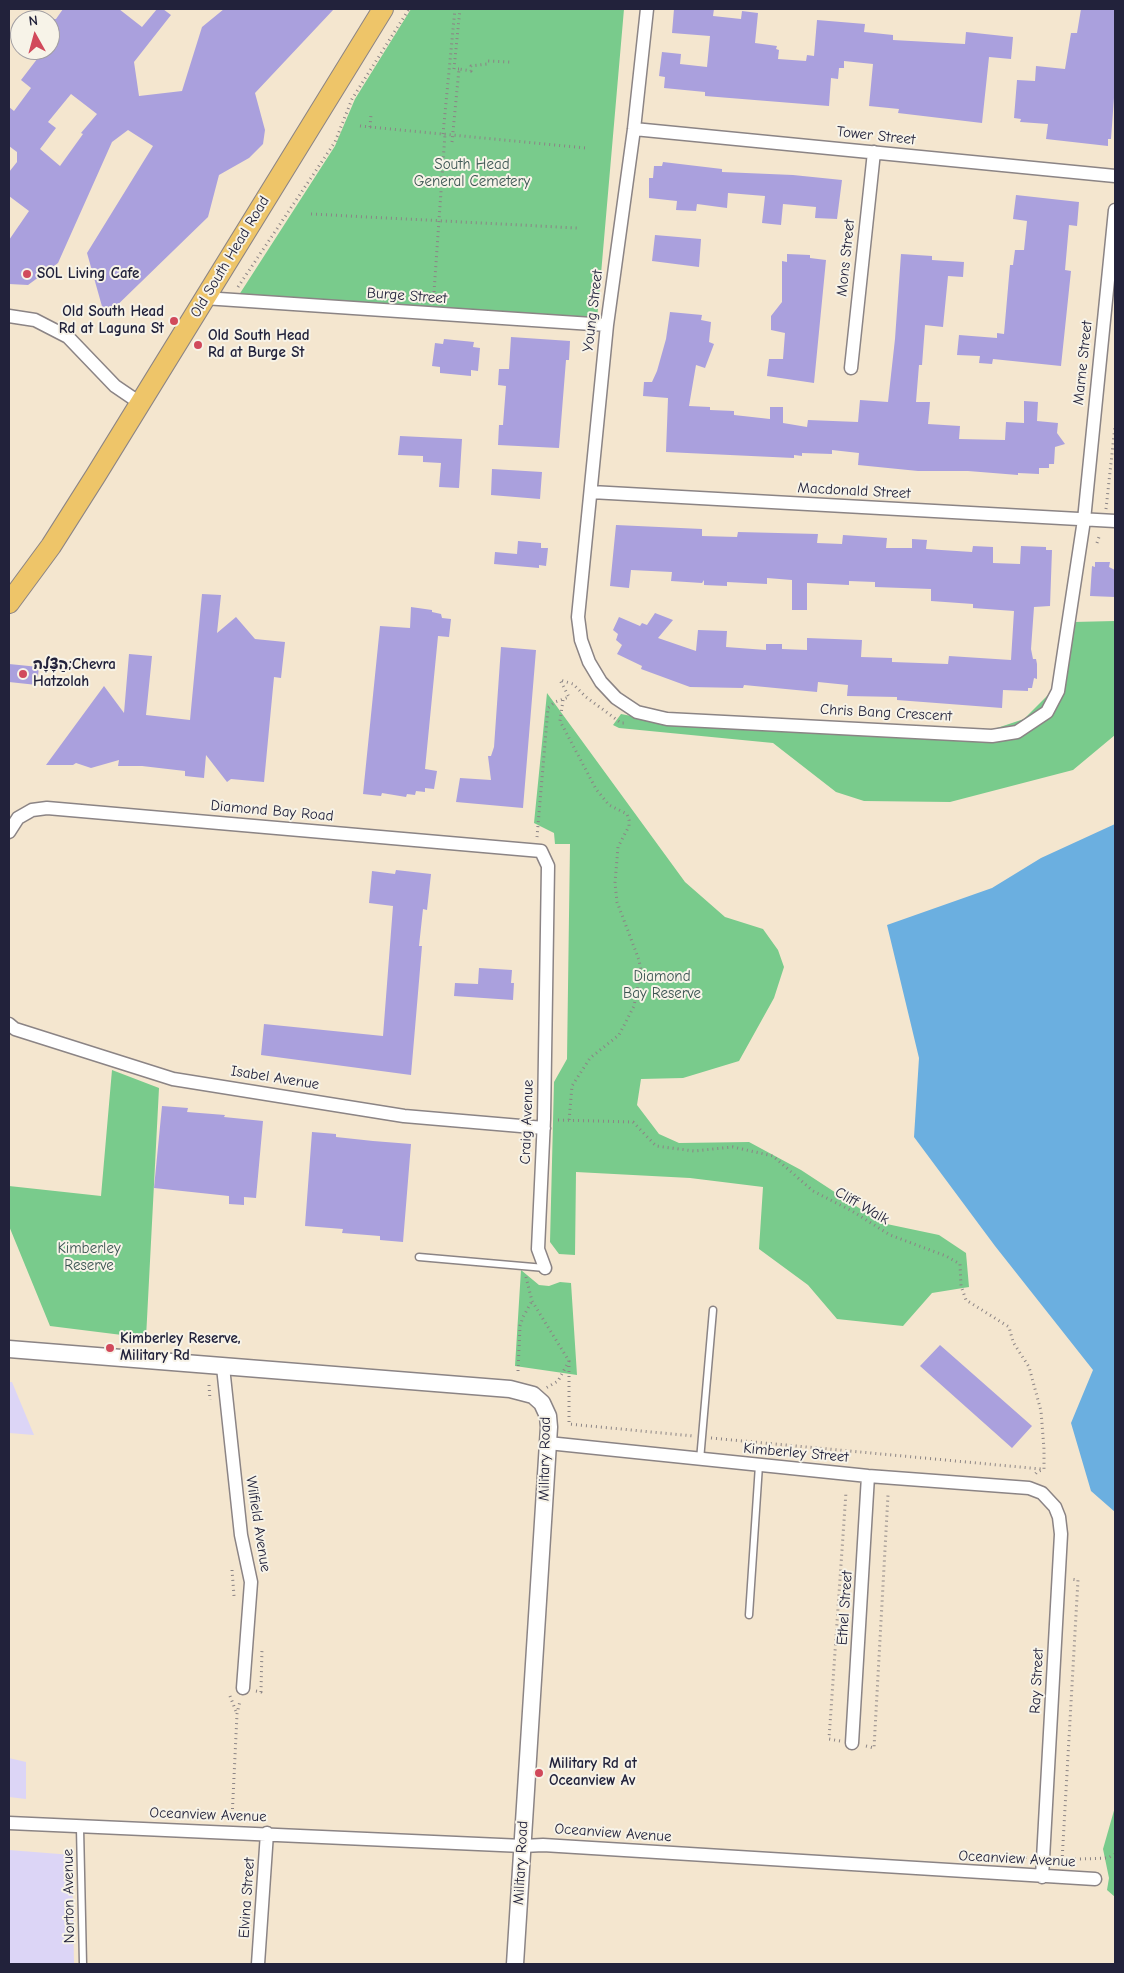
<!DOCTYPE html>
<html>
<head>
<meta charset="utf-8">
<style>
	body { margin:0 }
	#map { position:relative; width:1124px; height:1973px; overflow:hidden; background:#f4e6cf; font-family:"Comic Neue",sans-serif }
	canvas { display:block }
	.frame { position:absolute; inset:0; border:10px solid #22223b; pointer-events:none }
	.north { position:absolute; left:10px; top:10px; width:50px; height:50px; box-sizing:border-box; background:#f7f3e8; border:1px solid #a29fa3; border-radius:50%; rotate:353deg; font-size:14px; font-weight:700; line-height:20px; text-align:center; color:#22223b }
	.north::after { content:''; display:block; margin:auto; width:18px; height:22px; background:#d1495b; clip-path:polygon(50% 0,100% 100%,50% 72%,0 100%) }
</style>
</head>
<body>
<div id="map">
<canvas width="1124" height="1973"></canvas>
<div class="frame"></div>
<div class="north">N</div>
</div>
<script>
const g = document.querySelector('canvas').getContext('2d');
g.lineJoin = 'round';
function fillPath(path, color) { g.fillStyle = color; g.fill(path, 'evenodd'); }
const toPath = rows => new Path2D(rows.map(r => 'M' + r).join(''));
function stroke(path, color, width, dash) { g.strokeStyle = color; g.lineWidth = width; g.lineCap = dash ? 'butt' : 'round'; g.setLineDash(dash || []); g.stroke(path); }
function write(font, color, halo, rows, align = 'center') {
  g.font = font + ' "Comic Neue","Playpen Sans Hebrew",sans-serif'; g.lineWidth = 4; g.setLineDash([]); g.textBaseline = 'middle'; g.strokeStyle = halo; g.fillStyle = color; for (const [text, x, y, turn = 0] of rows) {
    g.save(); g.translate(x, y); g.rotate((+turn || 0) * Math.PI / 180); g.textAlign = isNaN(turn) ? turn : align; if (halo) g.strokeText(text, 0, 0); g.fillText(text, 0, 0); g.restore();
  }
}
fillPath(toPath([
	[9,1382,12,1382,34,1435,9,1433],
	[9,1758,26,1762,26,1799,9,1797],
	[9,1850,72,1855,74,1964,9,1964]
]), '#dcd5f6');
fillPath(toPath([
	[411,9,624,9,597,320,237,298,335,146,355,99],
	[1115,621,1115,735,1073,770,950,802,864,801,836,792,773,743,619,728,613,725,621,714,652,720,979,734,1024,719,1057,686,1073,622],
	[547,693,685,882,725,917,763,929,778,950,784,967,774,998,739,1061,683,1078,641,1079,637,1105,659,1134,679,1143,749,1142,801,1170,882,1223,939,1235,966,1253,969,1287,932,1293,903,1326,837,1319,808,1285,759,1249,763,1187,690,1178,576,1172,575,1255,559,1254,550,1242,554,1082,567,1059,570,844,555,844,554,833,534,823],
	[112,1070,159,1088,146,1338,50,1326,9,1226,9,1186,101,1196],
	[521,1270,539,1285,549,1286,560,1282,571,1283,577,1375,515,1366],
	[1115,1807,1115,1897,1107,1890,1109,1878,1103,1849]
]), '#79cb8c');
fillPath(toPath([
	[1115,824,1115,1512,1091,1491,1071,1423,1093,1370,995,1246,914,1137,919,1058,887,925,992,888,1041,858]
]), '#6bafe0');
fillPath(toPath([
	[63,9,119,9,142,27,157,9,163,9,171,15,134,62,139,96,182,91,202,27,224,9,334,9,255,93,265,130,263,144,249,158,219,175,208,217,105,317,87,253,153,146,128,130,112,142,58,263,28,285,9,284,9,240,29,211,9,196,9,172,17,162,17,152,9,146,9,107,14,111,31,88,21,80,44,50,50,50,50,19,56,19],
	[71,94,97,114,81,133,83,134,60,166,40,149,56,128,48,122],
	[674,9,714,9,713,16,741,19,742,11,758,13,755,43,777,46,776,49,779,50,778,59,806,61,807,55,814,56,817,20,865,24,864,32,893,35,893,40,965,44,966,32,1013,37,1011,59,989,57,982,123,898,113,899,109,869,106,873,64,844,61,844,68,839,68,838,79,831,78,829,106,705,96,705,92,664,88,665,77,659,76,662,52,681,54,680,64,707,67,710,36,672,33],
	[1081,9,1115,9,1115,84,1111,139,1108,139,1108,146,1046,139,1048,124,1020,122,1021,119,1014,118,1017,80,1035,81,1036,66,1065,69,1071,33,1077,33],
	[663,162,722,169,722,172,793,175,842,180,837,219,815,218,816,207,783,204,781,225,762,223,765,196,728,193,727,208,697,204,696,211,676,210,677,201,649,198,649,178,653,178,654,166,662,166],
	[1016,195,1079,202,1077,226,1069,225,1065,270,1071,271,1061,366,993,359,992,364,979,363,980,356,957,355,959,335,997,338,997,333,1004,334,1010,265,1013,265,1015,250,1024,250,1027,221,1013,219],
	[655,235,701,239,699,267,652,261],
	[787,254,810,255,810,258,826,260,814,383,767,376,769,359,783,359,785,333,771,330,771,316,782,302,782,261,787,262],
	[901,254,932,256,932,260,964,262,963,277,948,276,943,327,925,325,922,365,919,365,916,402,930,402,928,424,960,426,959,439,1005,440,1006,422,1024,423,1024,401,1038,402,1037,421,1058,423,1057,433,1065,444,1055,447,1054,464,1049,464,1049,468,1039,468,1039,474,1018,473,1018,475,968,471,918,471,858,465,859,453,832,450,832,454,802,453,802,456,794,455,794,458,666,452,668,398,643,396,644,382,652,382,657,371,666,339,670,312,702,315,701,320,711,322,709,342,714,344,705,368,696,365,689,406,710,407,710,410,734,411,734,415,770,419,770,407,783,407,783,423,807,427,808,420,858,422,860,400,888,402,895,339],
	[511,337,570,341,569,360,566,360,559,448,498,445,499,425,503,425,506,386,498,385,499,369,509,369],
	[444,339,474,342,473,347,480,348,478,371,471,370,471,376,440,373,440,367,432,366,435,343,443,344],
	[400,436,462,439,459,488,439,487,441,463,423,462,423,456,398,455],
	[492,469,542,472,540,499,491,495],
	[616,525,702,529,702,536,737,537,738,532,818,534,817,543,842,544,843,535,887,538,886,548,912,548,912,539,927,540,926,549,972,552,973,546,993,547,993,563,1020,564,1021,546,1046,547,1046,550,1052,550,1050,606,1034,607,1031,649,1033,659,1036,659,1037,664,1037,679,1034,678,1032,688,1028,688,1028,691,1003,690,1002,708,897,700,897,697,847,696,848,685,818,682,817,692,744,685,743,688,690,687,641,669,642,666,617,654,622,645,616,640,618,634,613,630,619,617,640,626,642,623,647,625,655,613,673,620,658,638,696,651,698,630,727,631,726,647,766,650,766,644,782,644,782,649,807,650,807,638,862,640,861,657,892,658,892,662,948,664,949,656,1011,660,1014,611,973,608,973,604,931,601,931,589,875,587,875,582,849,581,849,585,807,583,807,610,792,610,792,580,767,578,767,584,727,582,727,586,704,585,704,580,702,583,671,581,672,572,631,570,629,588,610,586],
	[518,541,541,543,541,548,548,548,546,566,539,565,539,568,494,564,495,552,517,554],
	[1095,562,1110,562,1109,567,1115,570,1115,597,1090,596,1092,566,1095,567],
	[202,594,221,595,217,633,236,617,255,639,285,642,281,678,274,677,264,782,231,779,227,782,206,755,204,778,185,776,185,771,142,766,118,766,119,760,91,768,76,763,73,765,46,765,104,686,124,713,129,654,152,656,146,715,190,720],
	[411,607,432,610,432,612,441,614,442,618,451,619,449,637,438,636,425,769,437,771,434,789,425,788,425,792,416,791,415,795,407,794,406,797,382,793,381,796,363,794,380,626,410,628],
	[501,647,536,650,523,808,456,802,460,778,491,780,488,756,491,756,494,747],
	[9,664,39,667,37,685,9,682],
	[396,870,431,874,427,910,423,909,419,946,422,946,411,1075,261,1055,264,1024,383,1036,393,906,369,903,372,871,395,874],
	[479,968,512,970,511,983,514,983,513,1000,454,996,455,983,478,984],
	[162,1106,188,1108,187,1112,225,1115,224,1117,263,1121,256,1198,244,1197,244,1205,229,1204,229,1196,154,1188],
	[312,1132,336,1134,336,1137,373,1141,411,1144,403,1242,380,1240,380,1236,342,1233,343,1229,305,1226],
	[940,1345,1032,1426,1012,1448,920,1366]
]), '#aaa0dd');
const service = toPath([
	[419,1257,545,1268],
	[700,1460,713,1310],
	[749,1615,759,1465],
	[80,1828,83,1964]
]);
const minor = toPath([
	[647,9,634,129,607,325,578,617,581,640,589,662,601,682,616,698,637,712,667,719,992,736,1017,732,1047,712,1058,691,1084,520,1115,210],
	[634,129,1115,176],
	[204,298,607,325],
	[9,316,35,320,68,337,115,386,140,403],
	[851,368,874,152],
	[591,492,1115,521],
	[9,832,18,818,32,810,47,808,541,851,548,866,544,1119,538,1249,545,1268],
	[9,1024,15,1029,173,1079,404,1116,544,1128],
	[223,1367,241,1535,251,1582,243,1688],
	[548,1443,868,1476,1029,1488,1042,1493,1055,1507,1059,1517,1061,1534,1042,1877],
	[852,1743,868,1476],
	[9,1823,523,1846,543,1845,1095,1879],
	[258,1964,267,1833]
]);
const tertiary = toPath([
	[9,1349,510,1389,533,1395,542,1403,548,1416,549,1427,515,1964]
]);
const primary = toPath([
	[9,603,51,546,96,475,383,9]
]);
stroke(service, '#8b8485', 9);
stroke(minor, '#8b8485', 15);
stroke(tertiary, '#8b8485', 19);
stroke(primary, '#8b8485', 22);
stroke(toPath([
	[459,69,454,69,460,9],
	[360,126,370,127,371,114],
	[370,127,586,148],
	[443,134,455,9],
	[452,142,459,69,471,71,471,66,487,64,488,61,510,62],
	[311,214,577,228],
	[238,287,335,142,352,99,409,9],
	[434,292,445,134],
	[1106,509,1115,426],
	[1097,543,1100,534],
	[563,700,560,721,596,789,609,805,627,814,629,820,629,826,618,847,615,883,617,902,639,960,641,971,634,1006,619,1035,590,1058,572,1086,569,1121],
	[537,837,548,708,555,702,569,697,560,680,573,684,586,697,621,723,627,723],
	[558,1120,633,1122,656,1146,694,1151,733,1147,773,1156,813,1191,852,1211,890,1235,946,1256,960,1264,961,1286,966,1300,1009,1327,1013,1342,1029,1367,1041,1411,1044,1449,1044,1469,1037,1472,1034,1476],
	[526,1277,532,1301,569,1361,558,1381,546,1388],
	[569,1361,569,1424,693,1436],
	[518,1371,520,1326,523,1317,532,1301],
	[209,1385,210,1400],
	[711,1438,1041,1469],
	[232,1570,234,1596],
	[256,1691,261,1692,262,1648],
	[230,1696,237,1714],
	[840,1741,829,1739,846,1492],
	[866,1746,874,1748,888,1495],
	[232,1819,237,1714,240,1701],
	[1021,1857,1031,1858],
	[1055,1860,1108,1858,1115,1854],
	[1062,1861,1078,1580,1070,1579]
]), '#8b8485', 3, [1, 4]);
stroke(service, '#fff', 6);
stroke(minor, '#fff', 12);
stroke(tertiary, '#fff', 16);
stroke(primary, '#eec569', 20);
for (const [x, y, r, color] of [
	[27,274,5,"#d1495b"],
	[174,321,5,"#d1495b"],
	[198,345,5,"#d1495b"],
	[23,674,5,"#d1495b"],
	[110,1348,5,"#d1495b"],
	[539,1773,5,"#d1495b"]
]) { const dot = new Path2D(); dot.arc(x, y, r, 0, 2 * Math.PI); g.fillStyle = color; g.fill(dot); stroke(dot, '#f7f3e8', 2); }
write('15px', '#22223b', '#f7f3e8', [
	["Tower Street",876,136,6],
	["Old South Head Road",230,257,-59],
	["Mons Street",846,258,-84],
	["Burge Street",407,296,4],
	["Young Street",593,311,-83],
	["Marne Street",1083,363,-84],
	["Macdonald Street",854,491,3],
	["Chris Bang Crescent",886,713,3],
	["Diamond Bay Road",272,811,5],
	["Isabel Avenue",275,1078,9],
	["Craig Avenue",527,1122,-88],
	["Cliff Walk",862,1206,30],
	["Kimberley Street",796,1453,5],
	["Military Road",545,1459,-89],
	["Wilfield Avenue",258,1524,81],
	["Ethel Street",845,1608,-86],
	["Ray Street",1037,1681,-87],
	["Oceanview Avenue",208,1815,2],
	["Oceanview Avenue",613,1833,4],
	["Oceanview Avenue",1017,1859,3],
	["Military Road",521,1863,-87],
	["Norton Avenue",69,1896,-91],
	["Elvina Street",247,1898,-86]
]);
write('15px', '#3c5553', '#f7f3e8', [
	["South Head",472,165],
	["General Cemetery",472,182],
	["Diamond",662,977],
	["Bay Reserve",662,994],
	["Kimberley",89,1249],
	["Reserve",89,1266]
]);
write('bold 15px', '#22223b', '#f7f3e8', [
	["SOL Living Cafe",37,274],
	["Old South Head",164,312,"right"],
	["Rd at Laguna St",164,329,"right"],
	["Old South Head",208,336],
	["Rd at Burge St",208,353],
	["הַצָּלָה;Chevra",33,665],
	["Hatzolah",33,682],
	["Kimberley Reserve,",120,1339],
	["Military Rd",120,1356],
	["Military Rd at",549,1764],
	["Oceanview Av",549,1781]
], 'left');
</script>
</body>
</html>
